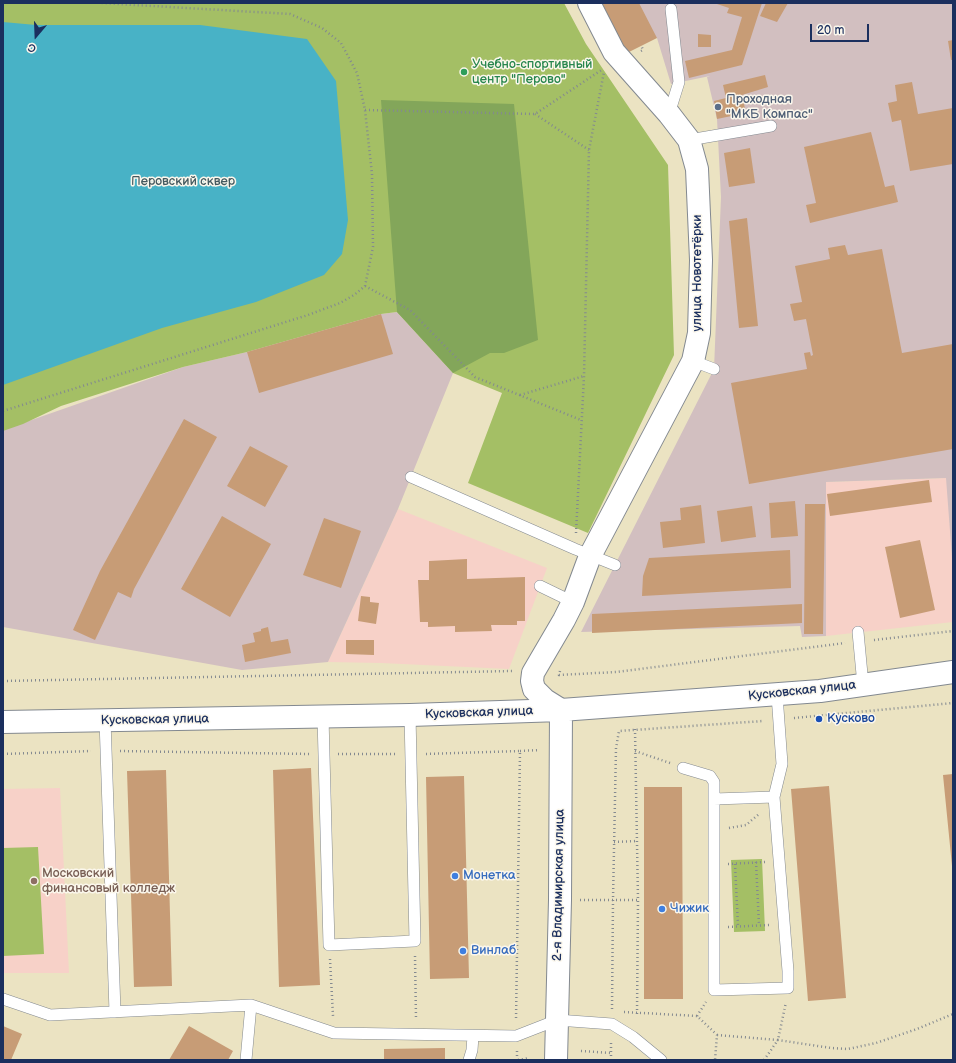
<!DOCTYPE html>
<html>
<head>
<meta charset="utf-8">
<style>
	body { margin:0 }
	#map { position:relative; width:956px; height:1063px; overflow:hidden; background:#ebe3c2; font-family:"Balsamiq Sans",sans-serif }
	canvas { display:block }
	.frame { position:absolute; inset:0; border:4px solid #1b2f5e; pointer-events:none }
	.north { position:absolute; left:16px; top:16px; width:40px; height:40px; -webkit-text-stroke:3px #fbf7ec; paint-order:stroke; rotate:199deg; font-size:11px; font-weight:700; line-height:16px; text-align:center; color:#1b2f5e }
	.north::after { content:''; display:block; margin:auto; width:14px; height:18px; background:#1b2f5e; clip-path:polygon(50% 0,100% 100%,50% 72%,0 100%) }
	.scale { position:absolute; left:810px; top:24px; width:59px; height:18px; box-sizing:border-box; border:2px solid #1b2f5e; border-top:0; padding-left:5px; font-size:12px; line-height:14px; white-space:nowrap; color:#1b2f5e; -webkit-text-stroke:3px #fbf7ec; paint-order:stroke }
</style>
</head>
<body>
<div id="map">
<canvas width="956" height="1063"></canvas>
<div class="frame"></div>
<div class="north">С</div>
<div class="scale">20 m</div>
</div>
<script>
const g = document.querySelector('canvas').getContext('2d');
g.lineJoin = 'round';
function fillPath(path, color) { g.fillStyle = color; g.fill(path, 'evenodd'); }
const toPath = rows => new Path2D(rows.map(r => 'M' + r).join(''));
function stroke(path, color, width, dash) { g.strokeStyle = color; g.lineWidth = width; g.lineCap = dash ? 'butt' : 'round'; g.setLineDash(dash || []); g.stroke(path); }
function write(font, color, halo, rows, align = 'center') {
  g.font = font + ' "Balsamiq Sans",sans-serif'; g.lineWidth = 3; g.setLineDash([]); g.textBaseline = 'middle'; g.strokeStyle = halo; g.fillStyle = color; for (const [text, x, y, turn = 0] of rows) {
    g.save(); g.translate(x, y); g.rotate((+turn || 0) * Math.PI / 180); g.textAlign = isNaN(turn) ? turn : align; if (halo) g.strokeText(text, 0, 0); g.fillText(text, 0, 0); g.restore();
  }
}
fillPath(toPath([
	[947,478,953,571,953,622,826,636,826,482],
	[398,509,547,568,509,669,381,663,328,662],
	[60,788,69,973,3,973,3,789]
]), '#f7d1c8');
fillPath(toPath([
	[599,3,953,3,953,571,946,478,826,482,826,636,802,637,800,626,581,632,714,369,721,197,717,119,707,77,710,76,671,84,657,38],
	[397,312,453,373,398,509,328,662,242,670,3,627,3,430,183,367,247,352,381,314]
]), '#d2bfc0');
fillPath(toPath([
	[3,3,564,3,586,44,668,165,674,355,588,533,468,483,502,393,453,373,397,312,381,314,247,352,183,367,61,406,23,424,3,431],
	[38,847,44,954,3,956,3,848],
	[762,859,765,931,734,932,731,860]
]), '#a4bf65');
fillPath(toPath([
	[381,100,514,104,538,340,504,353,490,353,453,373,397,312]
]), '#83a65a');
fillPath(toPath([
	[3,22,36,25,200,25,307,39,336,81,348,220,342,254,324,275,256,302,162,328,3,385]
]), '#48b2c6');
fillPath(toPath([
	[599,3,639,3,657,38,625,54],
	[714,3,762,3,742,65,689,78,685,61,732,50,742,17,727,13,729,8],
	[766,3,788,3,777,22,760,16],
	[698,34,711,35,711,47,698,47],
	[953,40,953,60,951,60,948,41],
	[765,75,768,87,742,95,746,113,717,119,714,101,726,98,723,85],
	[912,82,918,114,953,108,953,164,910,171,901,120,892,122,888,103,897,101,895,85],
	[871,132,885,187,894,185,898,202,810,223,806,205,816,203,804,147],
	[750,148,755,183,729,187,724,153],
	[747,218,758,326,739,328,729,221],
	[845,245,848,255,882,249,902,353,953,344,953,449,749,484,731,383,807,369,804,353,810,352,811,356,813,355,806,319,794,321,790,304,802,302,795,266,830,259,828,248],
	[381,314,393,354,259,393,247,352],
	[184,419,217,437,134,589,131,598,118,592,95,640,73,630,100,571],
	[250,446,288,466,265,507,227,486],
	[929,480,932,502,830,516,827,494],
	[795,501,798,536,771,538,769,503],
	[805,504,825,504,823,634,804,634],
	[701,505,705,543,663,548,660,522,681,520,680,508],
	[752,506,756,537,721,542,717,511],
	[222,516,271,544,230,617,181,589],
	[324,518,361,531,341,588,303,575],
	[920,540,935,610,900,618,885,547],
	[790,550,791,588,642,596,643,576,649,558],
	[467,559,467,579,525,577,525,621,517,621,517,625,491,625,492,631,455,632,455,626,428,627,428,622,420,622,418,580,429,580,429,561],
	[361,596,370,597,370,602,379,603,376,624,358,621],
	[802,604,802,623,592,633,592,614],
	[268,627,271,642,288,639,291,653,245,662,242,645,255,642,253,633,261,631,261,629],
	[346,640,374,640,374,655,346,654],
	[311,768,320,985,279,987,273,770],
	[166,770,172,986,134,987,127,771],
	[953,774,953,866,952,866,943,775],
	[464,776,469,978,430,979,426,777],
	[829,786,846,998,808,1001,791,789],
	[644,787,682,787,683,999,644,999],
	[3,1026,22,1034,11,1060,3,1060],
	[189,1026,233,1051,228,1060,169,1060],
	[445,1048,445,1060,384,1060,384,1049]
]), '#c79c76');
const lane = toPath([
	[669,114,679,82,671,9],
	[689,140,771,126],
	[693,361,714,369],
	[411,477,575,549,615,565],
	[540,586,573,602],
	[858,632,863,685],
	[323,717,329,945,415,941,410,715],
	[105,720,115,1012],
	[683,768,710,776,714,782,714,799],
	[774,797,714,799,714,990,788,988,788,971,774,797,782,764,777,695],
	[3,999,50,1015,251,1005,334,1033,516,1036,557,1020,612,1024,633,1037,661,1060],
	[246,1060,251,1005],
	[469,1060,472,1050,473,1036]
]);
const street = toPath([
	[561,710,545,700,534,689,532,681,533,673,564,620,573,602,590,556,693,361,699,333,701,260,697,169,689,140,669,114,614,52,589,3]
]);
const secondary = toPath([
	[3,722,410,715,561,710,820,691,953,672],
	[556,1060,560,900,561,710]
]);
stroke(lane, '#838990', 12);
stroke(street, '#838990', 24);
stroke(secondary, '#838990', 24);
stroke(toPath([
	[641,51,643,50,641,45],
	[365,110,535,114,603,69],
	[535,114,589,150],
	[365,286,410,310,475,377,581,420],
	[520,395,584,376],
	[3,411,308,315,340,303,354,295,365,286,373,247,372,174,365,110,357,73,341,43,322,28,290,14,101,3],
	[576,533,584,376,589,150,604,72],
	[874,640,953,631],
	[560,671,559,675,616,672,845,643],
	[3,681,513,671],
	[794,718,953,703],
	[635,729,638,900,637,1014],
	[120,751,309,754],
	[520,751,540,750],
	[635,751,670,763],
	[3,754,91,751],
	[338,754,397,754],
	[426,754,520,751,516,1020],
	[729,828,746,825,759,814],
	[614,842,637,841],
	[756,862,759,925],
	[728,864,765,862],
	[735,864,738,926],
	[580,900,638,900],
	[728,927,769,925],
	[415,956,416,1019],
	[330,959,333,1016],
	[612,1009,613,900,616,748,619,731,763,721],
	[624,1012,697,1016,717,1035,715,1060],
	[697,1016,706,1002],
	[717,1035,778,1040,786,1002],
	[517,1051,517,1060],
	[581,1051,611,1053],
	[518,1060,529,1058],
	[611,1060,611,1042],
	[764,1060,778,1040,831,1048,848,1049,876,1043,917,1029,953,1014]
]), '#838990', 2.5, [1, 3]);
stroke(lane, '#fff', 11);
stroke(street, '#fff', 22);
stroke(secondary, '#fff', 22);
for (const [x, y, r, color] of [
	[464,72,4,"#2e9e5b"],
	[718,107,4,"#5c6f8a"],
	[819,719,4,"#1a4fb4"],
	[455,876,4,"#3f7fe0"],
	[34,881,4,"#8d6e63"],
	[662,909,4,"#3f7fe0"],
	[463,951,4,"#3f7fe0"]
]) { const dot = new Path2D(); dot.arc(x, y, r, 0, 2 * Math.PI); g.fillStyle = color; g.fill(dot); stroke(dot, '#fbf7ec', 1.5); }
write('13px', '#27864d', '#fbf7ec', [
	["Учебно-спортивный",472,65],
	["центр \"Перово\"",472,80]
], 'left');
write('13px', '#4e5e75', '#fbf7ec', [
	["Проходная",726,100],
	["\"МКБ Компас\"",726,115]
], 'left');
write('13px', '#445a60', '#fbf7ec', [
	["Перовский сквер",183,182]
]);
write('13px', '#1b2f5e', '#fbf7ec', [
	["улица Новотетёрки",698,273,-90],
	["Кусковская улица",802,691,-6],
	["Кусковская улица",479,713,-2],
	["Кусковская улица",155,720,-1],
	["2-я Владимирская улица",559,885,-89]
]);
write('13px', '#164399', '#fbf7ec', [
	["Кусково",827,719]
], 'left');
write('13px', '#785e54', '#fbf7ec', [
	["Московский",42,874],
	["финансовый колледж",42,889]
], 'left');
write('13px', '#366cbe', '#fbf7ec', [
	["Монетка",463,876],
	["Чижик",670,909],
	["Винлаб",471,951]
], 'left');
</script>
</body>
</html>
